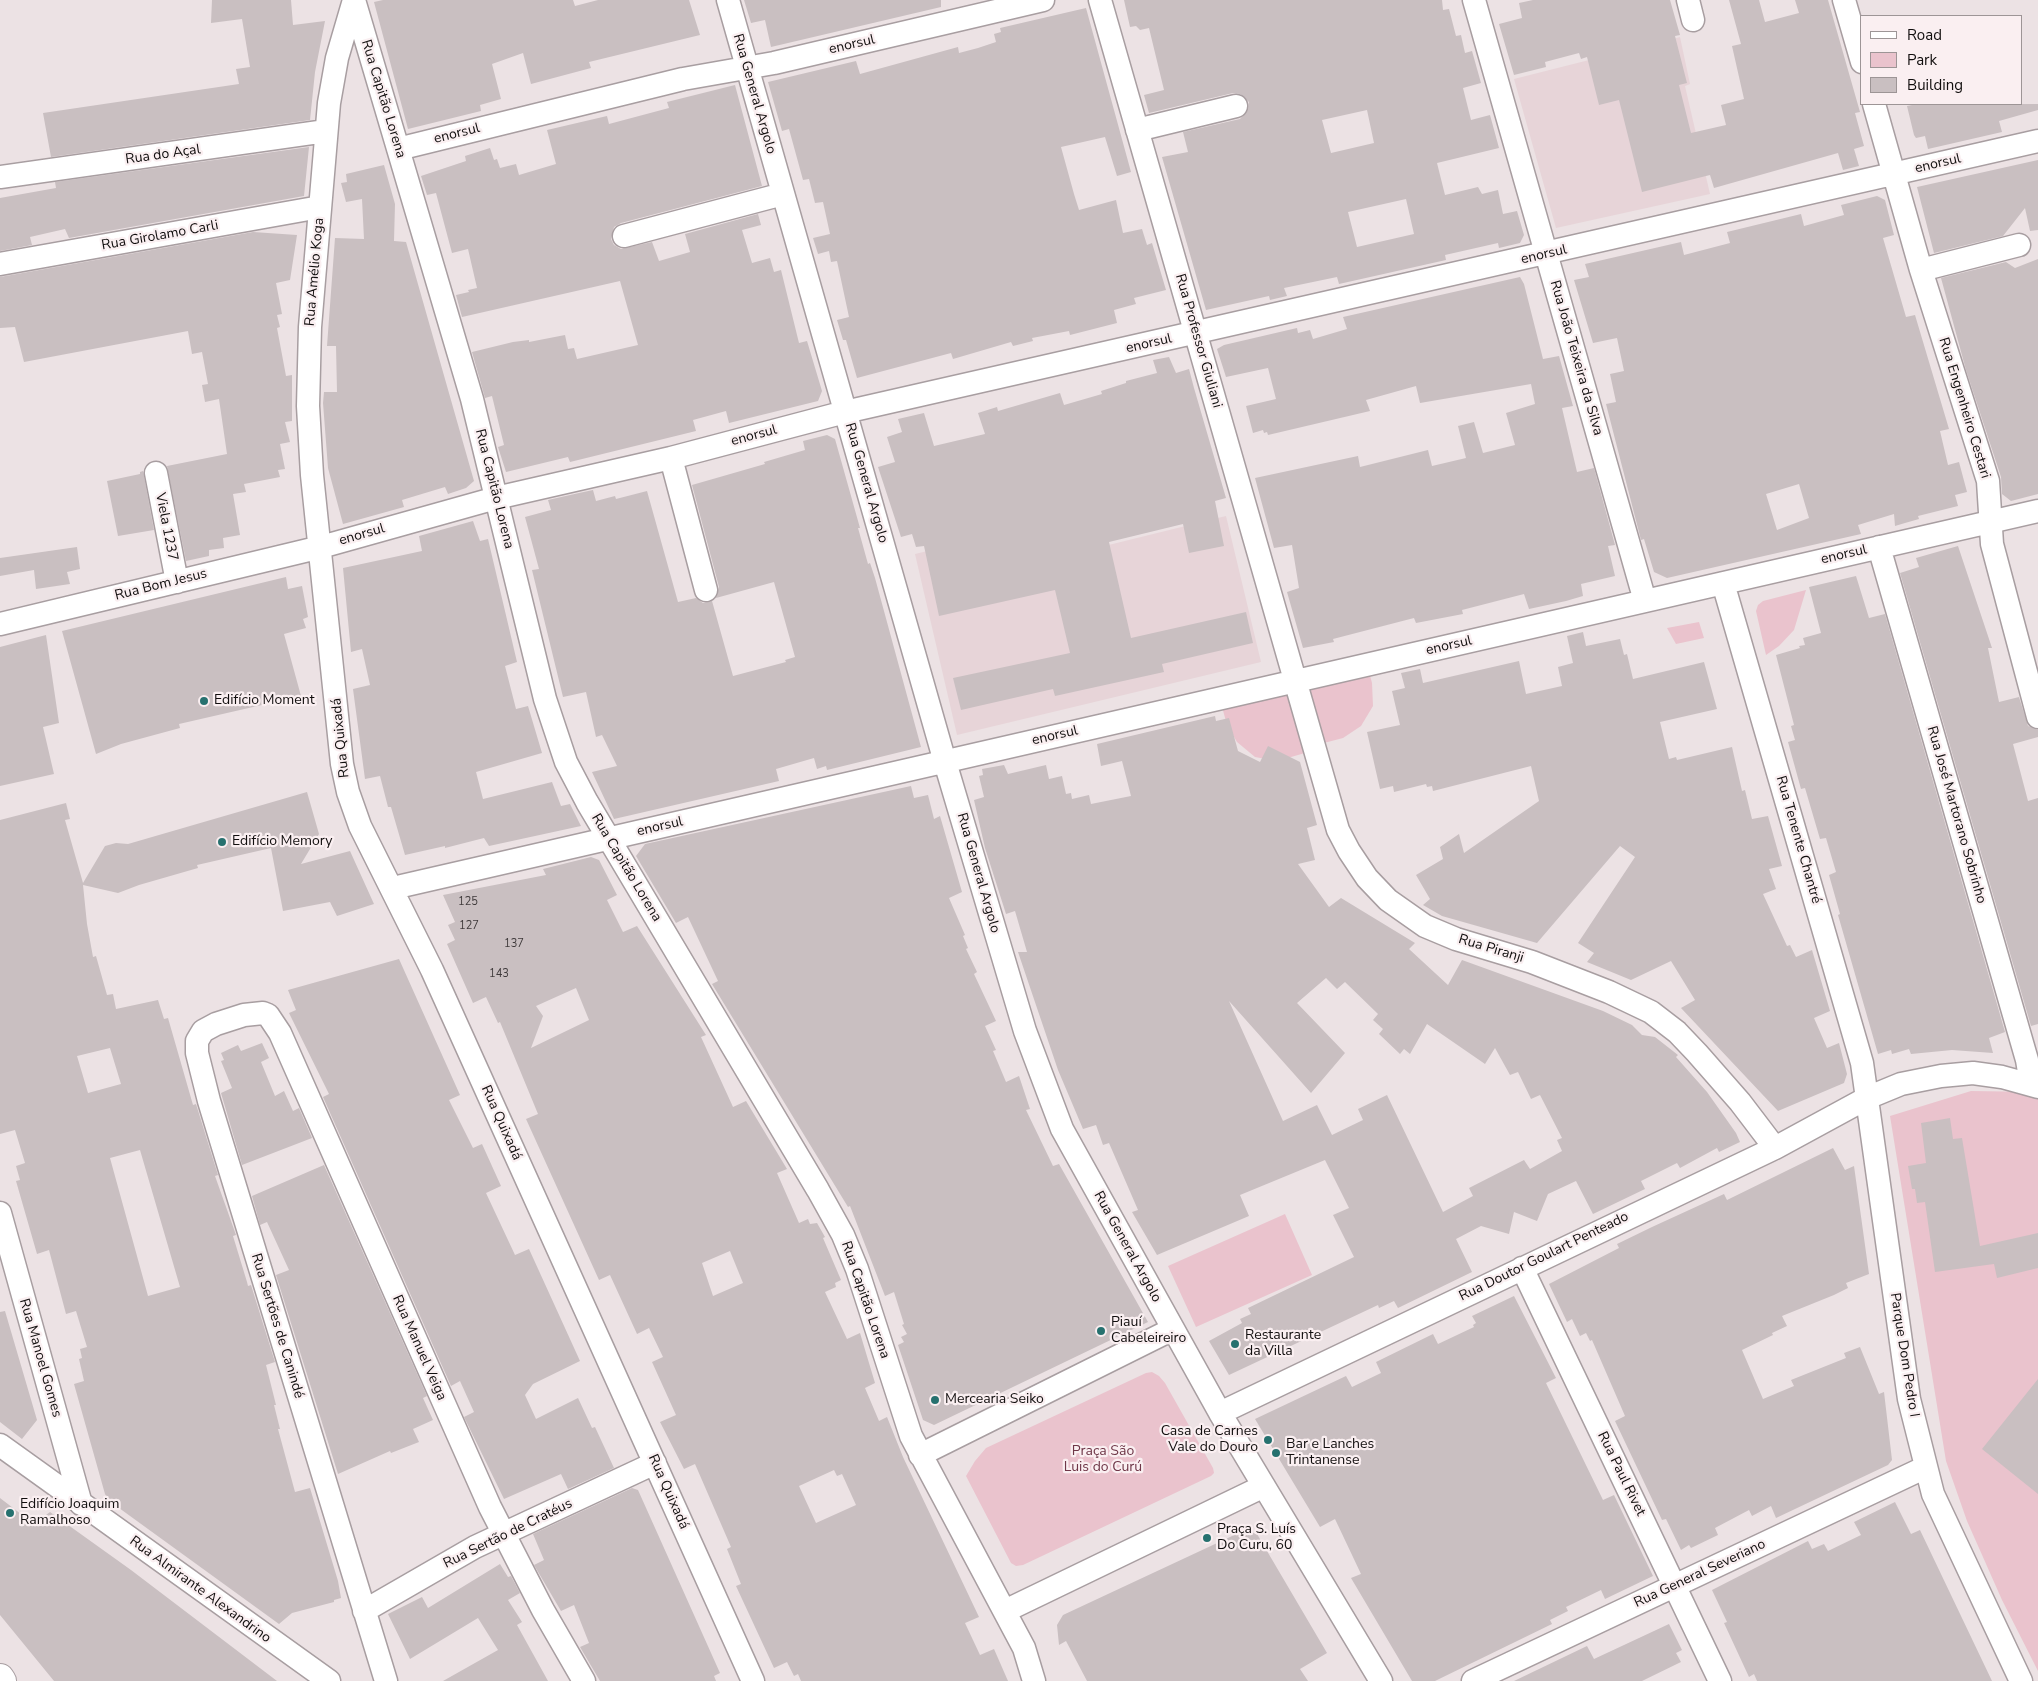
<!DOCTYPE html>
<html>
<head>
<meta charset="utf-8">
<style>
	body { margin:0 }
	#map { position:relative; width:2038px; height:1681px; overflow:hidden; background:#ece2e4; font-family:"Nunito Sans",sans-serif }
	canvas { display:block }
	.legend { position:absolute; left:1860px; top:15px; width:162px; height:90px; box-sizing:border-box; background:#faeff1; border:1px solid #9d9596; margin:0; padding:6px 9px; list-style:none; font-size:15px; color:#110e0e }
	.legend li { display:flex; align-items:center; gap:10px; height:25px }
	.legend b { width:25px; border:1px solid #9d9596 }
</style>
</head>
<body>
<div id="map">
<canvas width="2038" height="1681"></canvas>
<ul class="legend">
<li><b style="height:6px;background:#fff"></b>Road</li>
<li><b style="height:14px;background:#eac3cd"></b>Park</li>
<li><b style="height:14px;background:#c9bfc1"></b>Building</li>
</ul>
</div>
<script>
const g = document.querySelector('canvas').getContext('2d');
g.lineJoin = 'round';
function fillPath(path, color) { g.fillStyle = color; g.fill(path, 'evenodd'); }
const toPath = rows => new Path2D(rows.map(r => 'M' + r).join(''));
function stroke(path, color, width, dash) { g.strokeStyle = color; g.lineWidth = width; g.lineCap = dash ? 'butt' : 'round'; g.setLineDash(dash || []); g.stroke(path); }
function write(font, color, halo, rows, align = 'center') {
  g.font = font + ' "Nunito Sans",sans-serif'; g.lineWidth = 4.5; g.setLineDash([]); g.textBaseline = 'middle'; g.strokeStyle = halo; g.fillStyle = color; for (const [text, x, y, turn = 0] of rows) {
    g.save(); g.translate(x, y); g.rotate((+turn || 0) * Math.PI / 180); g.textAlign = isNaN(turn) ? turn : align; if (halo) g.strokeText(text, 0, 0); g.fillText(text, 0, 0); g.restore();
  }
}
fillPath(toPath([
	[1680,37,1690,84,1685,86,1710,194,1556,228,1514,79],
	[1226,516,1261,662,957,735,915,554,1043,523,1052,559]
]), '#e7d4d8');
fillPath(toPath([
	[1806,590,1794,630,1779,646,1766,655,1756,611,1758,605,1763,601],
	[1699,622,1704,638,1676,644,1667,628],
	[1368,668,1372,683,1373,706,1361,726,1343,738,1324,743,1306,683],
	[1286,687,1305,753,1277,761,1255,757,1237,742,1227,725,1221,703],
	[1971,1091,2038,1092,2038,1671,2002,1600,1967,1521,1946,1461,1890,1116],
	[1285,1214,1312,1275,1196,1327,1168,1266],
	[1152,1372,1159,1376,1165,1383,1213,1468,1214,1473,1211,1476,1023,1565,1016,1566,1011,1563,966,1476,975,1461,986,1448,1146,1373]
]), '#eac3cd');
fillPath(toPath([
	[212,0,291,0,293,25,325,21,315,72,310,120,51,157,43,113,239,84,236,69,250,67,242,19,211,23],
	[383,0,573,0,575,6,598,0,689,0,700,35,589,62,591,68,531,84,523,53,492,64,501,99,480,105,481,111,408,129,374,2],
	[744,0,941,0,941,7,771,47,765,20,751,23],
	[1124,0,1442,0,1443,10,1449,9,1456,36,1461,35,1465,53,1472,51,1481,83,1463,88,1471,120,1490,115,1499,148,1437,163,1445,195,1478,187,1482,194,1498,190,1503,214,1517,211,1524,235,1520,243,1499,248,1498,243,1445,255,1446,260,1339,284,1337,277,1284,288,1287,296,1270,300,1269,296,1206,310,1162,157,1188,152,1183,132,1240,119,1248,110,1249,102,1240,94,1233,93,1149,113,1144,95,1164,90,1149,28,1140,30,1136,26,1130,27],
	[1367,110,1374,143,1331,153,1322,120],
	[1406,199,1414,234,1357,247,1348,212],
	[1533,0,1670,0,1680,35,1675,36,1687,83,1679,85,1691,133,1726,125,1721,105,1744,99,1732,46,1741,44,1729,0,1759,0,1765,22,1799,13,1795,0,1828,0,1860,112,1855,113,1864,146,1854,149,1859,166,1843,170,1838,153,1714,188,1710,175,1642,192,1619,100,1599,105,1587,57,1581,59,1579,53,1545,62,1546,67,1514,75,1499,24,1522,18,1519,3],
	[1086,8,1131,172,1117,176,1105,137,1061,147,1074,194,1079,210,1116,200,1123,233,1142,229,1147,245,1152,243,1166,290,1134,298,1136,304,1114,310,1117,323,1070,335,1069,331,1032,338,1033,341,1013,346,1011,342,953,359,951,353,857,378,846,340,843,340,837,320,849,317,837,261,831,262,829,251,818,254,813,238,830,234,823,202,815,203,809,179,803,180,789,129,782,131,768,82,856,61,860,74,958,47,959,53,978,48,996,42,994,34,1001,32,1000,28],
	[735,85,762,186,621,223,614,227,611,239,614,245,621,249,652,242,659,261,690,252,685,234,758,214,761,225,742,230,752,263,770,258,774,272,781,270,799,343,807,341,822,391,818,401,729,423,726,411,693,420,696,431,570,462,568,457,506,472,498,447,504,445,492,396,485,398,472,352,513,342,529,340,529,342,565,335,568,349,574,348,577,359,638,345,620,281,462,317,456,295,469,292,468,290,477,288,468,249,452,253,436,193,427,195,421,176,466,161,465,156,490,148,494,160,497,159,500,168,516,164,519,175,556,164,547,130,607,116,609,124,669,108,667,102],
	[1917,104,2038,104,2038,110,1999,121,2002,132,1928,149,1925,136,1916,138,1914,135,1907,106],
	[309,147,304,196,69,238,65,229,30,237,32,245,0,251,0,198,56,188,55,182],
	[2038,160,2038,230,2030,231,2025,208,2003,236,1934,253,1917,187],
	[384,165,395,204,394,241,406,242,474,481,466,488,448,494,445,487,402,500,404,507,343,524,328,468,323,403,324,392,337,392,336,346,327,346,335,238,364,239,362,199,346,202,341,183,347,182,346,174],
	[1877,196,1885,200,1894,235,1883,238,1906,317,1915,315,1949,429,1940,431,1948,465,1959,462,1967,492,1955,495,1958,506,1918,516,1919,519,1905,523,1895,526,1894,514,1858,525,1861,534,1667,578,1654,572,1644,539,1641,540,1606,404,1616,402,1610,374,1624,371,1617,338,1593,343,1574,280,1589,277,1585,264,1681,242,1684,255,1730,243,1727,232,1801,214,1804,226,1844,215,1841,205],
	[1799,484,1809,518,1777,530,1766,494],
	[253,232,297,235,290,280,276,283,282,314,277,315,280,327,277,328,286,376,292,375,292,421,285,422,290,442,280,444,285,469,278,470,280,477,244,484,246,492,233,494,240,535,223,538,224,548,209,550,209,556,186,561,167,466,227,454,219,399,205,402,202,385,208,384,202,352,192,354,188,331,24,362,15,327,0,328,0,277],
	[2038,259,2038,494,2011,501,2002,494,2001,477,1966,370,1941,278,2006,262,2015,268],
	[1520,277,1524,284,1543,359,1559,356,1573,406,1562,408,1577,472,1594,468,1615,545,1608,546,1615,576,1581,584,1583,596,1566,601,1529,609,1524,594,1462,610,1463,614,1416,623,1414,618,1333,639,1334,642,1303,648,1287,592,1299,588,1292,545,1274,548,1255,478,1358,456,1360,467,1428,450,1432,466,1466,458,1458,426,1474,422,1483,453,1515,445,1506,413,1535,404,1531,384,1420,403,1416,386,1366,400,1370,411,1268,435,1267,432,1264,433,1263,430,1253,433,1246,406,1276,399,1268,368,1226,377,1217,349,1224,345,1297,328,1298,333,1310,330,1313,339,1347,329,1343,317],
	[1169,357,1176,373,1189,369,1194,388,1226,498,1215,501,1224,546,1189,553,1183,524,1109,542,1131,638,1246,612,1253,643,1162,664,1164,672,1055,696,1053,689,961,710,953,678,1070,653,1055,590,939,616,924,546,916,547,912,534,901,537,878,467,895,462,887,437,902,432,898,419,924,413,934,446,985,434,978,413,997,407,998,411,1060,393,1064,405,1102,394,1101,391,1126,383,1126,381,1157,373,1153,360],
	[827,435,835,439,860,528,858,528,868,564,870,563,875,578,921,747,827,770,826,766,817,769,814,758,776,769,779,781,614,819,592,772,617,766,602,735,596,737,586,692,563,697,532,570,539,569,525,517,551,510,548,500,579,493,593,490,596,501,615,496,616,499,647,491,678,602,696,598,703,603,712,601,733,676,786,662,785,660,795,657,774,582,716,598,719,587,692,485,765,464,764,462,805,450,803,441],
	[143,471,154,530,118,536,107,481,140,474,140,472],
	[473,521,480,541,488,539,517,662,505,666,516,709,528,706,542,753,476,772,483,799,552,782,561,806,570,804,581,826,489,846,484,838,445,848,445,846,405,855,391,807,388,807,380,776,365,779,353,689,370,685,362,649,351,652,343,568,422,551,419,536],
	[1958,546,1992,648,1988,648,1999,702,2019,697,2028,726,2038,730,2038,737,2013,744,2028,801,2038,798,2038,1024,2031,1026,1900,573,1919,567,1916,558],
	[77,547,80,569,67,572,70,584,36,589,34,570,0,576,0,558],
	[1856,576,1869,618,1885,614,2005,1032,1989,1038,1993,1053,1952,1050,1911,1054,1909,1049,1892,1054,1891,1050,1878,1054,1838,915,1840,914,1829,875,1836,872,1826,838,1820,839,1805,788,1801,789,1788,742,1795,740,1791,726,1794,725,1776,655,1800,648,1799,646,1805,645,1803,638,1821,633,1809,587],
	[286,577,288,589,302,586,308,617,303,619,306,628,284,634,301,696,179,724,180,728,121,744,96,754,62,631],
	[1583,632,1586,646,1620,639,1624,655,1627,654,1633,679,1704,662,1717,709,1660,722,1669,759,1676,757,1677,760,1732,747,1742,791,1745,790,1752,819,1768,816,1782,866,1769,869,1776,889,1763,894,1787,946,1790,945,1796,957,1812,950,1830,1011,1814,1018,1827,1048,1839,1043,1847,1074,1844,1083,1778,1111,1681,1008,1695,1000,1671,961,1631,980,1587,962,1594,953,1578,943,1635,857,1620,846,1537,943,1442,916,1423,905,1430,899,1416,875,1443,859,1440,847,1459,834,1464,853,1539,801,1531,766,1433,791,1432,786,1427,787,1426,784,1394,792,1393,786,1380,789,1367,732,1400,725,1392,691,1405,688,1401,673,1420,669,1423,683,1519,661,1526,694,1562,686,1558,667,1573,663,1567,636],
	[46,635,59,723,43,727,54,774,0,786,0,647],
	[1215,716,1216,721,1229,718,1238,751,1260,762,1268,746,1300,762,1317,825,1307,828,1315,860,1298,864,1329,907,1341,898,1415,943,1409,949,1448,985,1462,960,1603,1011,1632,1025,1642,1035,1655,1037,1678,1055,1676,1057,1707,1092,1736,1133,1740,1142,1719,1152,1717,1148,1680,1168,1677,1163,1641,1181,1645,1189,1593,1214,1576,1181,1548,1194,1537,1221,1514,1212,1509,1234,1481,1226,1456,1239,1472,1272,1398,1308,1394,1301,1379,1308,1378,1305,1229,1375,1209,1341,1242,1323,1240,1319,1251,1314,1248,1308,1354,1257,1333,1215,1349,1208,1325,1160,1240,1195,1249,1216,1157,1255,1132,1212,1138,1210,1109,1143,1103,1145,1096,1125,1083,1129,1058,1070,1018,952,1027,952,1015,911,1006,914,985,848,974,800,984,797,979,776,983,775,982,769,1004,765,1008,774,1046,765,1049,779,1062,776,1066,794,1071,793,1072,799,1089,795,1091,804,1131,796,1122,761,1101,766,1097,744],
	[1326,978,1337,989,1345,982,1378,1014,1373,1020,1383,1029,1379,1034,1400,1054,1404,1049,1410,1054,1427,1024,1485,1064,1495,1048,1510,1075,1518,1072,1531,1099,1540,1095,1562,1138,1557,1140,1562,1151,1530,1169,1524,1160,1469,1188,1473,1196,1443,1212,1387,1095,1358,1109,1363,1120,1332,1135,1317,1105,1283,1121,1229,1001,1311,1093,1345,1053,1297,1003],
	[911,786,914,798,928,795,934,819,940,816,962,892,949,898,965,935,963,936,968,948,966,949,977,972,974,974,996,1021,985,1026,996,1050,993,1051,1006,1082,1019,1076,1030,1109,1026,1110,1053,1166,1059,1164,1148,1322,934,1425,923,1420,898,1345,904,1342,901,1337,907,1334,902,1325,904,1324,894,1292,885,1296,850,1206,848,1207,712,984,718,981,688,917,676,923,636,856,645,844],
	[307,792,319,834,301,864,350,851,374,904,337,916,330,902,283,911,271,848,197,865,198,868,139,885,118,893,83,885,87,924,93,957,96,956,107,995,113,994,116,1009,158,1000,164,1019,168,1018,193,1105,196,1104,218,1175,215,1176,236,1235,233,1236,247,1282,248,1286,251,1285,275,1362,266,1365,276,1405,274,1405,280,1429,278,1429,295,1492,310,1488,338,1581,341,1598,334,1600,334,1602,292,1613,279,1624,108,1500,105,1494,74,1384,84,1381,79,1359,82,1358,80,1349,87,1347,76,1311,66,1314,49,1250,37,1254,16,1181,20,1180,16,1166,25,1163,15,1130,0,1134,0,820,66,803,70,819,65,820,83,883,105,846,116,843,128,844],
	[110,1048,121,1084,88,1093,77,1056],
	[140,1150,180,1287,148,1296,110,1158],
	[591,857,599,860,617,895,607,900,623,932,637,926,706,1035,701,1037,733,1107,746,1101,787,1169,777,1173,799,1223,808,1219,810,1224,817,1223,825,1237,823,1238,841,1280,835,1283,836,1287,825,1292,847,1339,860,1333,875,1383,865,1388,879,1421,887,1417,903,1457,979,1617,965,1623,980,1655,994,1649,1008,1681,801,1681,798,1674,794,1676,787,1662,774,1668,736,1586,741,1584,727,1549,731,1547,695,1464,684,1469,660,1422,676,1415,652,1362,663,1357,649,1328,637,1334,610,1275,599,1280,526,1119,538,1114,500,1022,498,1023,486,997,473,1003,447,944,455,940,448,925,455,922,443,895,546,875,543,869],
	[576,988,589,1020,531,1048,543,1016,536,1006],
	[730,1251,743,1283,713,1296,702,1263],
	[834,1470,837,1476,842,1474,856,1505,816,1523,799,1486],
	[399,959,460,1095,449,1100,473,1148,482,1144,501,1186,486,1193,515,1255,529,1249,580,1361,533,1384,525,1395,536,1419,578,1398,592,1428,595,1427,614,1468,568,1489,561,1474,504,1499,464,1417,474,1412,460,1381,451,1386,323,1097,329,1094,289,1013,296,1010,288,990],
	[262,1043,269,1058,261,1062,275,1096,284,1091,293,1111,299,1108,312,1138,242,1165,221,1093,232,1088,221,1061,224,1060,221,1053,238,1045,241,1051],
	[1950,1118,1953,1139,1962,1138,1980,1246,2038,1233,2038,1268,1997,1278,1994,1264,1935,1272,1925,1202,1917,1203,1915,1189,1912,1189,1908,1166,1926,1163,1921,1123],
	[1833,1148,1845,1170,1854,1166,1869,1274,1846,1283,1848,1288,1834,1295,1782,1316,1787,1326,1772,1333,1773,1335,1742,1350,1763,1399,1794,1386,1791,1380,1846,1358,1844,1353,1860,1347,1879,1394,1884,1392,1892,1460,1888,1465,1776,1518,1771,1506,1752,1516,1749,1510,1715,1528,1718,1535,1691,1548,1689,1545,1681,1550,1666,1519,1662,1520,1615,1421,1625,1416,1592,1340,1590,1341,1586,1333,1580,1336,1572,1319,1567,1322,1549,1284,1619,1248,1617,1244,1652,1227,1724,1194,1727,1200],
	[324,1165,427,1396,423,1398,433,1420,413,1429,419,1442,391,1453,390,1451,338,1474,276,1275,289,1270,267,1222,260,1225,252,1196],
	[1514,1296,1556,1378,1546,1383,1603,1500,1614,1495,1653,1576,1605,1599,1601,1590,1566,1607,1568,1611,1550,1620,1552,1624,1435,1681,1412,1681,1351,1578,1361,1574,1335,1519,1320,1527,1255,1419,1346,1376,1352,1387,1381,1373,1376,1362,1433,1334,1438,1344,1474,1327,1473,1325,1476,1323,1472,1316],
	[5,1311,37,1420,22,1439,0,1422,0,1312],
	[2038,1379,2038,1494,1982,1449],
	[632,1488,638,1490,720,1673,714,1676,716,1681,600,1681,580,1647,589,1643,574,1605,561,1611,534,1565,544,1560,533,1534],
	[0,1498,34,1524,50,1512,131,1570,277,1681,54,1681,0,1615],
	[1895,1502,1911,1534,1920,1530,1992,1681,1757,1681,1754,1674,1749,1677,1724,1623,1727,1622,1712,1590,1808,1541,1812,1549,1824,1544,1828,1551,1861,1535,1854,1522],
	[1245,1530,1257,1534,1327,1653,1300,1669,1308,1681,1087,1681,1066,1641,1059,1645,1057,1625,1063,1615],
	[500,1564,508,1577,511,1576,520,1593,508,1600,522,1622,517,1625,548,1681,443,1681,498,1650,478,1618,410,1659,388,1614,422,1597,428,1608],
	[1669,1624,1682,1650,1676,1653,1681,1662,1642,1681,1514,1681,1587,1646,1594,1659]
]), '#c9bfc1');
const minor = toPath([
	[354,0,472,399,545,699,566,762,587,802,818,1190,843,1235,857,1269,911,1436,1024,1648,1034,1681],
	[354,0,337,58,329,103,310,327,308,406,312,475,342,764,348,792,360,826,432,970,753,1681],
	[728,0,945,762,1025,1031,1062,1129,1220,1413,1381,1681],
	[1100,0,1338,830,1349,851,1367,878,1388,900,1425,926,1456,939,1532,962,1609,992,1651,1012,1677,1032,1697,1053,1740,1102,1775,1148],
	[1474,0,1645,601],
	[1688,0,1693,20],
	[1844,0,1862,62],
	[1874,104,1921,270,1988,481,1992,544,2038,717],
	[1137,130,1236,106],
	[398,149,683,79,774,63,1043,0],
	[0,177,326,131],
	[624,236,783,194],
	[0,264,320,207],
	[1921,270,2019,245],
	[671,458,706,590],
	[156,473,177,582],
	[1879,547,2027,1060,2031,1084],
	[1723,583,1862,1063,1909,1399,1933,1494,2021,1681],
	[0,624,321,547,496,498,671,458,845,412,2038,141],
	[393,888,2038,511],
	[0,1213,81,1504],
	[1522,1268,1720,1681],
	[1220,1413,1775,1148,1867,1098,1901,1084,1941,1076,1973,1073,2002,1077,2038,1087],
	[0,1445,329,1681],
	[920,1455,1173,1329],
	[364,1611,475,1547,655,1463],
	[1005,1611,1264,1486],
	[386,1681,209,1101,197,1053,197,1041,203,1031,216,1024,244,1015,263,1013,268,1015,280,1033,490,1507,543,1610,584,1681],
	[1473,1681,1926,1467]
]);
const major = toPath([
	[0,1678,2,1681]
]);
stroke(minor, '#a89ea1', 25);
stroke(major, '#a89ea1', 30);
stroke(minor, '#fff', 22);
stroke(major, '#fff', 28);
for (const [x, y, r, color] of [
	[204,701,5,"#26716f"],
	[222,842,5,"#26716f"],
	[1101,1331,5,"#26716f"],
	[1235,1344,5,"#26716f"],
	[935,1400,5,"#26716f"],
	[1268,1440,5,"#26716f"],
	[1276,1453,5,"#26716f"],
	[10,1513,5,"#26716f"],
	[1207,1538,5,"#26716f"]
]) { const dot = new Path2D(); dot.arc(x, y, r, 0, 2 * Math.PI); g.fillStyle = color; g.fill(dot); stroke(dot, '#faeff1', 2); }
write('11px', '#3f3a3b', null, [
	["125",468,902],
	["127",469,926],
	["137",514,944],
	["143",499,974]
]);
write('14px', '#110e0e', '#faeff1', [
	["enorsul",852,45,-13],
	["Rua General Argolo",754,94,74],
	["Rua Capitão Lorena",383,99,73],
	["enorsul",457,134,-14],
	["Rua do Açal",163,155,-8],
	["enorsul",1938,164,-13],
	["Rua Girolamo Carli",160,236,-10],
	["enorsul",1544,255,-13],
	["Rua Amélio Koga",315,272,-85],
	["Rua Professor Giuliani",1198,341,74],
	["enorsul",1149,344,-13],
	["Rua João Teixeira da Silva",1576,358,74],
	["Rua Engenheiro Cestari",1964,408,73],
	["enorsul",754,436,-15],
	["Rua General Argolo",866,483,74],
	["Rua Capitão Lorena",494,489,76],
	["Viela 1237",166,527,79],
	["enorsul",362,535,-16],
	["enorsul",1844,555,-13],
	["Rua Bom Jesus",161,585,-14],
	["enorsul",1449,646,-13],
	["enorsul",1055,736,-13],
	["Rua Quixadá",341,738,-96],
	["Rua José Martorano Sobrinho",1956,815,74],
	["enorsul",660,827,-13],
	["Rua Tenente Chantré",1798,840,74],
	["Rua Capitão Lorena",626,868,59],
	["Rua General Argolo",978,873,74],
	["Rua Piranji",1491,949,17],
	["Rua Quixadá",501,1123,66],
	["Rua General Argolo",1127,1247,61],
	["Rua Doutor Goulart Penteado",1544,1257,-26],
	["Rua Capitão Lorena",865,1300,71],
	["Rua Sertões de Canindé",277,1326,73],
	["Rua Manuel Veiga",419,1348,66],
	["Parque Dom Pedro I",1904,1355,81],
	["Rua Manoel Gomes",40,1358,74],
	["Rua Paul Rivet",1621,1474,64],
	["Rua Quixadá",668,1492,66],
	["Rua Sertão de Cratéus",508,1534,-26],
	["Rua General Severiano",1700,1574,-25],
	["Rua Almirante Alexandrino",200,1590,36]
]);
write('14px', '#110e0e', '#faeff1', [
	["Edifício Moment",214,701],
	["Edifício Memory",232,842],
	["Piauí",1111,1323],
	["Cabeleireiro",1111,1339],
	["Restaurante",1245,1336],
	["da Villa",1245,1352],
	["Mercearia Seiko",945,1400],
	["Casa de Carnes",1258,1432,"right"],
	["Vale do Douro",1258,1448,"right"],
	["Bar e Lanches",1286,1445],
	["Trintanense",1286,1461],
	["Edifício Joaquim",20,1505],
	["Ramalhoso",20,1521],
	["Praça S. Luís",1217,1530],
	["Do Curu, 60",1217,1546]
], 'left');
write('14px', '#6f3748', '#faeff1', [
	["Praça São",1103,1452],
	["Luis do Curú",1103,1468]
]);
</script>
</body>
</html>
